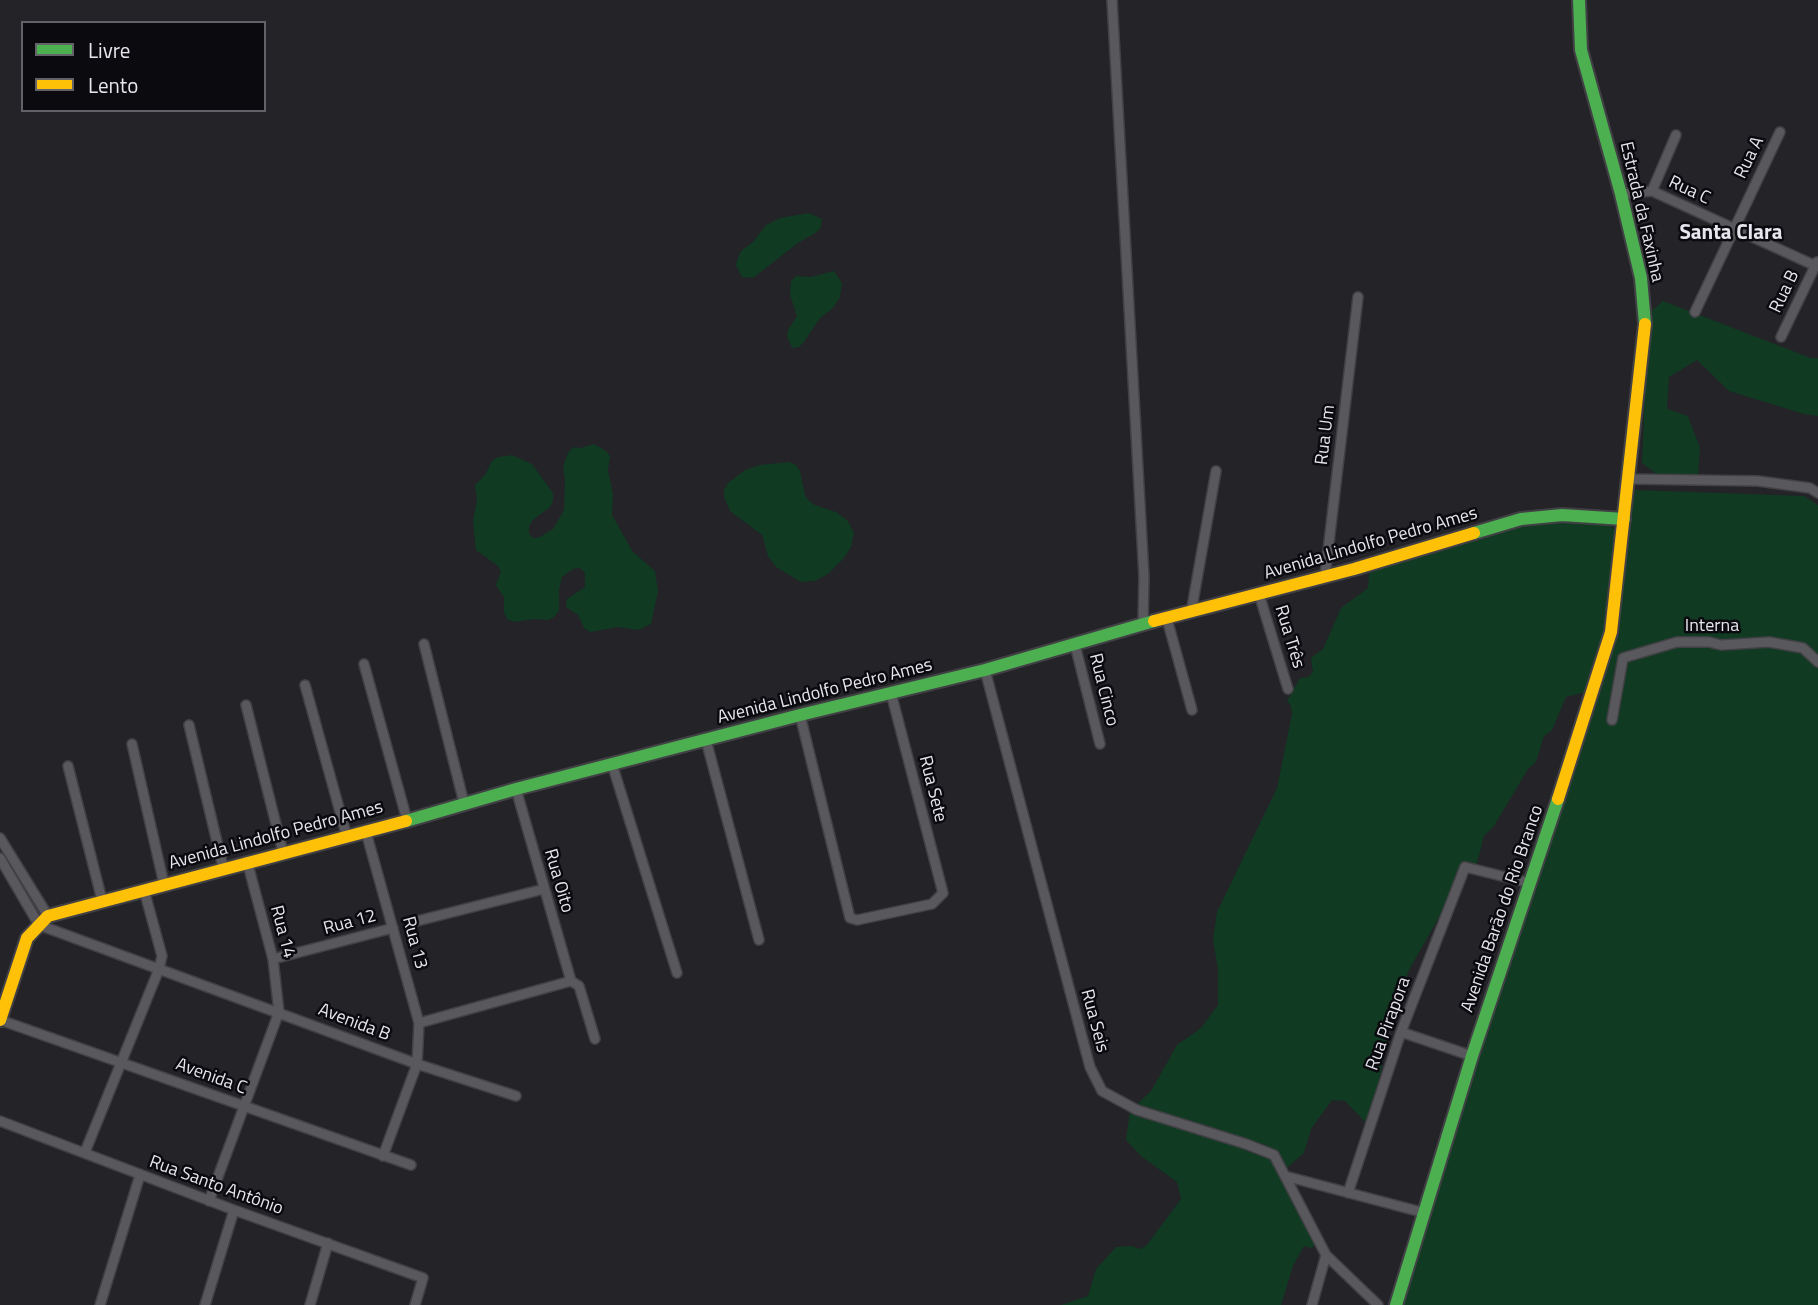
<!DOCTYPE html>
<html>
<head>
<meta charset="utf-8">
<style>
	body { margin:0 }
	#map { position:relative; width:1818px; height:1305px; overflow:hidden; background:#232328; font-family:"Titillium Web",sans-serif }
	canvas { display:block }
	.legend { position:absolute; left:21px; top:21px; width:245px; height:91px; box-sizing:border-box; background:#0a0a0f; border:2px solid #626268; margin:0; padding:9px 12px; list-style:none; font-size:21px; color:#e7e6ee }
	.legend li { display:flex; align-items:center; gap:14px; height:35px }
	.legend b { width:35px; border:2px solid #626268 }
</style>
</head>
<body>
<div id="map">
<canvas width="1818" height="1305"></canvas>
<ul class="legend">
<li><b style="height:9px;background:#4caf50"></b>Livre</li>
<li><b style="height:9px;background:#ffc107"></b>Lento</li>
</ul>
</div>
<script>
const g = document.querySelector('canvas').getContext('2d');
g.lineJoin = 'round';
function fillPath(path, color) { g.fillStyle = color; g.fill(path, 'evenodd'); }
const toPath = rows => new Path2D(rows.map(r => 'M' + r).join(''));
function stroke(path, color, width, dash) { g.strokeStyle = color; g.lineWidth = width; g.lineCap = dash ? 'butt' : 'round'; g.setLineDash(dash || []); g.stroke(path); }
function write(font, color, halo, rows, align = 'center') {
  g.font = font + ' "Titillium Web",sans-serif'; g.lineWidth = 5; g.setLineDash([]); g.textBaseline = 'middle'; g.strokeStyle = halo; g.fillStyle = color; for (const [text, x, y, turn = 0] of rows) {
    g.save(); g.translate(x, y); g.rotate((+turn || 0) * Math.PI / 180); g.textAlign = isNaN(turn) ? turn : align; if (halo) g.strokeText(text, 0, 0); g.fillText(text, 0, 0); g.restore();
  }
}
fillPath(toPath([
	[809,213,822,219,821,227,817,232,798,243,753,278,742,277,736,265,738,258,741,251,753,242,766,225,780,218],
	[834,271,842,283,840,297,832,309,820,318,804,342,799,347,792,348,787,336,789,328,797,316,790,295,791,281,796,276,811,277],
	[1663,301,1811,358,1818,358,1818,416,1804,414,1729,391,1697,360,1669,377,1667,409,1688,416,1700,448,1698,475,1659,476,1642,463,1648,314],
	[594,444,606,451,610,456,608,471,613,493,612,515,633,552,655,571,658,591,651,624,638,630,618,627,590,632,584,628,578,615,566,607,567,599,585,587,585,573,580,568,573,569,562,577,559,590,559,611,554,617,548,620,534,619,514,622,507,619,504,612,504,597,496,585,501,572,498,566,476,550,473,521,477,499,475,485,485,475,492,461,498,457,512,455,532,464,553,493,553,501,550,507,533,520,529,526,529,533,533,538,540,537,553,529,564,510,565,480,563,466,568,453,573,447,580,448],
	[789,462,796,465,800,471,805,495,809,501,815,505,836,512,848,521,854,533,851,547,843,559,828,574,815,581,801,582,776,567,768,556,762,535,730,511,724,497,724,490,728,483,745,470,760,465],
	[1635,490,1804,496,1818,505,1818,1305,1398,1305,1613,634],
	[1538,520,1603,520,1615,530,1608,615,1593,676,1586,692,1566,697,1552,730,1544,736,1536,762,1528,769,1494,826,1484,836,1476,867,1461,864,1451,896,1409,970,1390,1024,1377,1091,1378,1116,1369,1126,1345,1101,1332,1100,1311,1129,1304,1153,1281,1173,1318,1244,1311,1248,1304,1246,1293,1266,1281,1305,1061,1305,1088,1296,1096,1269,1116,1247,1132,1246,1139,1249,1146,1246,1181,1199,1177,1182,1142,1157,1126,1140,1130,1111,1151,1091,1177,1045,1201,1028,1218,1005,1218,969,1213,940,1217,912,1277,788,1292,714,1291,706,1287,701,1300,678,1308,677,1313,672,1311,658,1323,649,1341,608,1368,588,1369,573,1410,557]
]), '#113a22');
const street = toPath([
	[1112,0,1144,577,1143,624],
	[1652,191,1676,135],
	[1621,194,1652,191,1818,267],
	[1695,312,1780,132],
	[1781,337,1817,262],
	[1629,479,1758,481,1810,488,1818,493],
	[1325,576,1358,297],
	[1259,594,1288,689],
	[1191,613,1216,471],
	[1167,619,1192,710],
	[424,644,464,803],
	[1075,645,1100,744],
	[364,664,407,820],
	[985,670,1090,1067,1102,1091,1137,1110,1246,1144,1274,1155,1326,1255,1378,1305],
	[305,685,347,837],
	[246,705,283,852],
	[800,715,850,918,857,920,932,904,943,893,891,693],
	[1612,720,1623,658,1677,642,1709,642,1721,645,1769,642,1803,648,1818,662],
	[189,725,223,867],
	[706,740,759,940],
	[132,744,164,884],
	[612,764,677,973],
	[68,766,102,900],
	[516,789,571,981],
	[366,832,419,1023,417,1064,383,1156],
	[0,838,48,916],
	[0,858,39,925,417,1064,516,1096],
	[417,921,544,889],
	[273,959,393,928],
	[0,1020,411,1165],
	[419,1023,571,981,579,986,595,1039],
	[1401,1032,1472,1056],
	[0,1121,234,1210,423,1278,415,1305],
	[85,1152,159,969,162,956,144,890],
	[1285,1176,1425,1213],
	[1348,1193,1401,1032,1465,867,1530,883],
	[209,1201,279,1012,273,959,247,861],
	[100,1305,140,1175],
	[205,1305,234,1210],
	[310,1305,328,1243],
	[1312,1305,1326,1255]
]);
const fast = toPath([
	[1579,0,1581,50,1621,194,1641,278,1645,324],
	[1474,533,1521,519,1562,515,1624,519],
	[406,821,516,789,800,715,985,670,1154,621],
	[1396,1305,1472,1056,1558,799]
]);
const slow = toPath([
	[1154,621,1354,569,1474,533],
	[1558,799,1611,632,1645,324],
	[0,1020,27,938,48,916,406,821]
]);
stroke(street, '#414045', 12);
stroke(fast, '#414045', 16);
stroke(slow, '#414045', 16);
stroke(street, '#59585d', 9);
stroke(fast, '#4caf50', 12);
stroke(slow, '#ffc107', 12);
write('18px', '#e7e6ee', '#0a0a0f', [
	["Rua A",1750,158,-64],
	["Rua C",1689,191,25],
	["Estrada da Faxinha",1641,212,77],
	["Rua B",1785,292,-64],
	["Rua Um",1326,435,-83],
	["Avenida Lindolfo Pedro Ames",1371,544,-16],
	["Interna",1712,627],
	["Rua Três",1289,637,73],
	["Rua Cinco",1103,690,76],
	["Avenida Lindolfo Pedro Ames",825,692,-14],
	["Rua Sete",932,789,76],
	["Avenida Lindolfo Pedro Ames",276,836,-15],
	["Rua Oito",558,881,74],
	["Avenida Barão do Rio Branco",1503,909,-71],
	["Rua 12",350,923,-15],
	["Rua 14",282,932,75],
	["Rua 13",414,943,75],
	["Rua Seis",1094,1021,75],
	["Avenida B",354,1023,21],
	["Rua Pirapora",1389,1024,-70],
	["Avenida C",211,1077,20],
	["Rua Santo Antônio",216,1186,20]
]);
write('bold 21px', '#e7e6ee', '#0a0a0f', [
	["Santa Clara",1731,234]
]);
</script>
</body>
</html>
